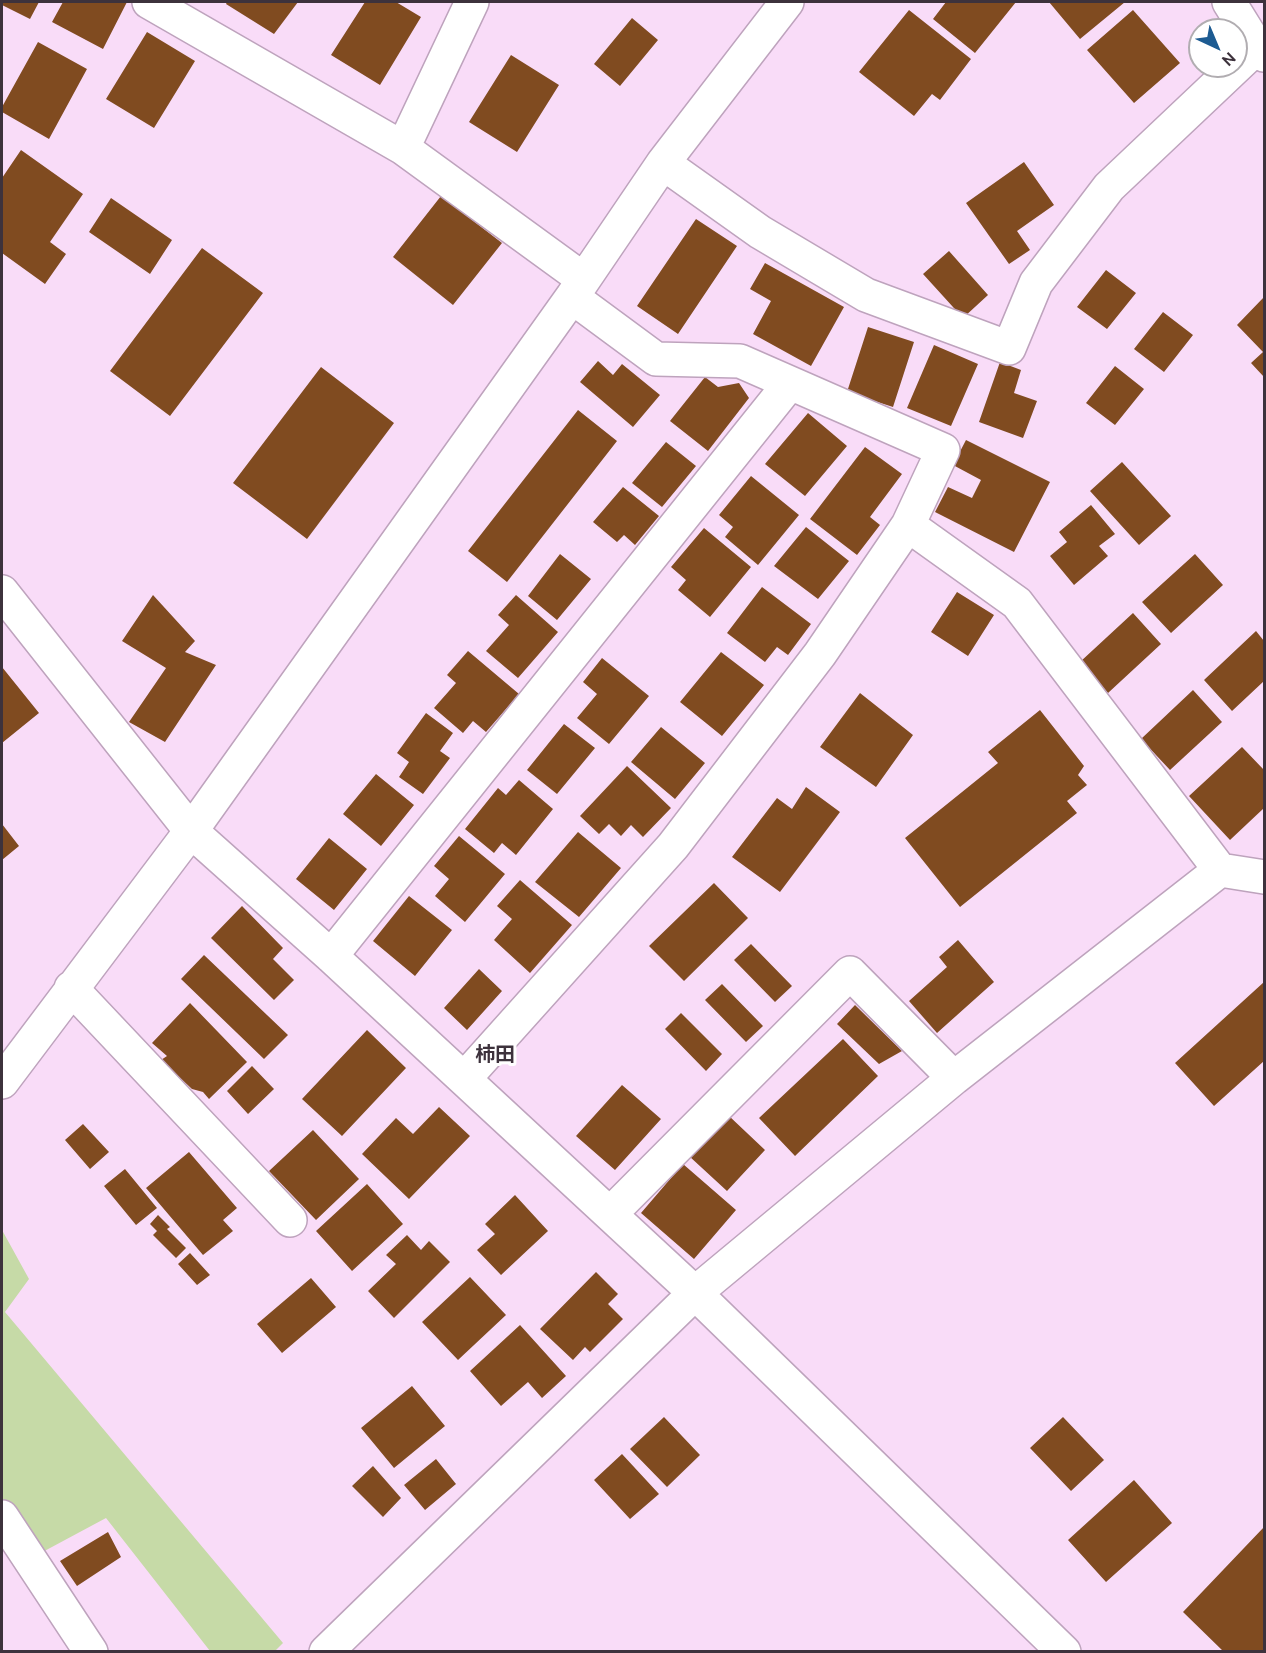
<!DOCTYPE html>
<html>
<head>
<meta charset="utf-8">
<style>
	body { margin:0 }
	#map { position:relative; width:1266px; height:1653px; overflow:hidden; background:#f9dcf8; font-family:Ubuntu,sans-serif }
	canvas { display:block }
	.frame { position:absolute; inset:0; border:3px solid #3d323c; pointer-events:none }
	.north { position:absolute; left:1188px; top:18px; width:60px; height:60px; box-sizing:border-box; background:#fff; border:2px solid #b1adb1; border-radius:50%; rotate:136deg; font-size:16px; font-weight:700; line-height:24px; text-align:center; color:#3d323c }
	.north::after { content:''; display:block; margin:auto; width:21px; height:27px; background:#1d5b92; clip-path:polygon(50% 0,100% 100%,50% 72%,0 100%) }
</style>
</head>
<body>
<div id="map">
<canvas width="1266" height="1653"></canvas>
<div class="frame"></div>
<div class="north">N</div>
</div>
<script>
const g = document.querySelector('canvas').getContext('2d');
g.lineJoin = 'round';
function fillPath(path, color) { g.fillStyle = color; g.fill(path, 'evenodd'); }
const toPath = rows => new Path2D(rows.map(r => 'M' + r).join(''));
function stroke(path, color, width, dash) { g.strokeStyle = color; g.lineWidth = width; g.lineCap = dash ? 'butt' : 'round'; g.setLineDash(dash || []); g.stroke(path); }
function write(font, color, halo, rows, align = 'center') {
  g.font = font + ' Ubuntu,"Noto Sans JP",sans-serif'; g.lineWidth = 6; g.setLineDash([]); g.textBaseline = 'middle'; g.strokeStyle = halo; g.fillStyle = color; for (const [text, x, y, turn = 0] of rows) {
    g.save(); g.translate(x, y); g.rotate((+turn || 0) * Math.PI / 180); g.textAlign = isNaN(turn) ? turn : align; if (halo) g.strokeText(text, 0, 0); g.fillText(text, 0, 0); g.restore();
  }
}
fillPath(toPath([
	[2,1230,29,1279,5,1312,283,1643,275,1651,210,1651,106,1518,37,1555,2,1503]
]), '#c6daa7');
fillPath(toPath([
	[2,2,39,2,30,19,2,5],
	[63,2,127,2,103,49,52,22],
	[227,2,298,2,274,34,226,4],
	[365,2,396,2,421,17,380,85,331,55],
	[946,2,1016,2,975,53,933,19],
	[1049,2,1125,2,1080,39],
	[909,10,971,59,940,100,932,94,914,116,859,72],
	[1133,10,1180,63,1134,103,1087,50],
	[632,18,658,40,620,86,594,64],
	[147,32,195,61,154,128,106,99],
	[38,42,87,69,49,139,2,112,2,107],
	[511,55,559,85,517,152,469,122],
	[21,150,83,194,50,242,66,254,45,284,2,253,2,178],
	[1024,162,1054,205,1017,231,1030,250,1009,264,966,203],
	[441,196,502,243,453,305,393,257],
	[111,198,172,240,150,274,89,232],
	[696,219,737,246,678,334,637,306],
	[202,248,263,293,170,416,110,371],
	[949,251,988,295,963,318,923,274],
	[765,263,844,307,811,366,753,334,771,301,750,289],
	[1106,270,1136,293,1107,329,1077,307],
	[1264,297,1264,377,1251,363,1263,352,1237,325],
	[1163,312,1193,335,1164,372,1134,349],
	[868,327,914,342,893,407,847,392],
	[934,345,978,364,951,426,907,408],
	[598,361,613,375,622,364,660,395,633,427,580,382],
	[1000,362,1021,370,1014,393,1037,401,1023,438,979,422],
	[1115,366,1144,389,1115,425,1086,403],
	[321,367,394,423,307,539,233,483],
	[705,377,718,387,739,383,749,398,708,451,670,421],
	[578,410,617,441,507,582,468,551],
	[808,413,847,446,805,496,765,464],
	[966,440,1050,482,1014,552,935,512,948,487,972,498,981,480,953,465],
	[666,442,696,466,662,507,632,483],
	[865,447,902,474,870,517,880,525,857,555,810,519],
	[1122,462,1171,516,1139,545,1090,491],
	[751,476,799,515,758,565,725,537,733,527,719,515],
	[623,487,659,516,635,545,624,535,617,542,593,522],
	[1091,505,1115,534,1099,546,1108,556,1074,585,1050,556,1067,542,1059,532],
	[806,527,849,561,818,599,774,566],
	[704,528,751,567,710,617,678,590,686,580,671,567],
	[560,554,591,579,557,620,528,596],
	[1195,554,1223,585,1171,633,1142,602],
	[762,587,811,624,788,655,777,647,765,662,727,633],
	[957,592,994,615,968,656,931,632],
	[153,595,195,641,185,652,216,665,165,742,129,722,166,668,122,641],
	[516,595,558,632,518,678,486,651,509,625,498,615],
	[1133,613,1161,644,1108,693,1080,662],
	[1256,631,1264,641,1264,681,1232,711,1204,680],
	[468,651,519,694,486,732,473,721,463,733,434,708,456,683,447,675],
	[721,652,764,685,722,736,680,702],
	[602,658,649,696,609,744,577,718,597,694,583,682],
	[2,667,39,713,2,743],
	[1193,690,1222,722,1170,770,1141,739],
	[860,693,913,735,876,787,820,747],
	[1040,710,1084,766,1078,775,1087,785,1067,801,1077,813,960,907,905,838,998,763,988,752],
	[426,713,453,733,440,751,450,758,423,794,399,777,409,762,397,753],
	[564,724,595,748,557,794,527,770],
	[661,727,705,763,675,799,631,762],
	[1242,747,1264,770,1264,808,1230,840,1189,796],
	[627,766,671,808,643,837,631,825,621,836,609,824,599,834,580,816],
	[376,774,414,805,381,846,343,814],
	[519,780,553,809,516,855,502,843,494,853,465,829,498,788,506,795],
	[806,787,840,812,780,892,732,857,777,798,792,809],
	[2,824,19,846,2,860],
	[578,832,621,868,579,917,535,882],
	[459,836,505,874,465,922,435,896,449,879,434,866],
	[329,838,367,869,334,910,296,879],
	[520,880,572,925,530,973,494,940,512,919,497,906],
	[714,883,748,918,684,981,649,946],
	[409,896,452,930,415,976,373,941],
	[242,906,283,948,273,959,294,980,274,1000,211,938],
	[958,940,994,982,937,1033,909,1001,947,967,939,957],
	[751,944,792,986,775,1002,734,960],
	[204,955,288,1035,264,1059,181,979],
	[479,969,502,991,467,1030,444,1008],
	[1264,982,1264,1061,1214,1106,1175,1063],
	[722,984,763,1026,746,1042,705,1000],
	[190,1003,247,1062,209,1099,203,1092,192,1089,161,1060,167,1056,152,1043],
	[855,1005,902,1051,879,1064,837,1024],
	[681,1013,722,1054,706,1071,665,1029],
	[367,1030,406,1068,342,1136,302,1099],
	[843,1039,878,1076,795,1156,759,1118],
	[252,1066,274,1089,248,1114,227,1091],
	[622,1085,661,1119,615,1170,576,1136],
	[439,1107,470,1136,409,1199,362,1154,396,1118,413,1134],
	[728,1115,765,1150,727,1191,689,1156],
	[83,1124,109,1152,90,1169,65,1140],
	[313,1130,359,1179,316,1220,269,1171],
	[189,1152,237,1208,223,1220,233,1231,203,1255,146,1188],
	[683,1164,736,1210,694,1259,641,1213],
	[125,1169,157,1208,136,1225,104,1186],
	[367,1184,403,1224,352,1271,316,1231],
	[515,1195,548,1231,501,1275,477,1250,495,1234,485,1224],
	[158,1215,170,1227,167,1229,186,1248,176,1258,153,1235,157,1231,150,1224],
	[407,1235,421,1250,429,1241,450,1262,394,1318,368,1291,396,1264,386,1255],
	[190,1253,210,1275,197,1285,178,1264],
	[596,1272,618,1294,608,1304,623,1319,590,1352,585,1347,573,1360,540,1329],
	[470,1277,506,1315,458,1360,422,1322],
	[311,1278,336,1307,282,1353,257,1324],
	[520,1325,566,1376,542,1398,528,1382,501,1406,470,1371],
	[412,1386,445,1426,394,1468,361,1428],
	[664,1417,700,1455,667,1487,630,1449],
	[1063,1417,1104,1460,1071,1491,1030,1448],
	[622,1454,659,1494,630,1519,594,1480],
	[436,1459,456,1484,425,1510,404,1485],
	[373,1466,401,1498,383,1517,352,1486],
	[1134,1480,1172,1523,1106,1582,1068,1540],
	[1264,1527,1264,1652,1224,1652,1183,1612],
	[108,1532,121,1557,77,1586,60,1561]
]), '#804b20');
const minor = toPath([
	[149,2,403,148,583,279],
	[1229,2,1257,47,1264,55],
	[403,148,472,2],
	[663,163,760,232,866,295,1009,348,1036,283,1109,187,1257,47],
	[572,297,656,359,740,361,943,450,908,525,1017,603,1220,870],
	[2,592,191,831,331,956,695,1293,1064,1652],
	[331,956,790,383],
	[71,988,290,1220],
	[464,1079,673,846,820,654,908,525],
	[2,1082,191,831,572,297,663,163,787,2],
	[610,1214,850,973,954,1078],
	[2,1517,91,1652],
	[326,1652,695,1293,954,1078,1220,870,1264,877]
]);
stroke(minor, '#bea3bd', 36);
stroke(minor, '#fff', 33);
write('bold 20px', '#3d323c', '#fff', [
	["柿田",495,1054]
]);
</script>
</body>
</html>
